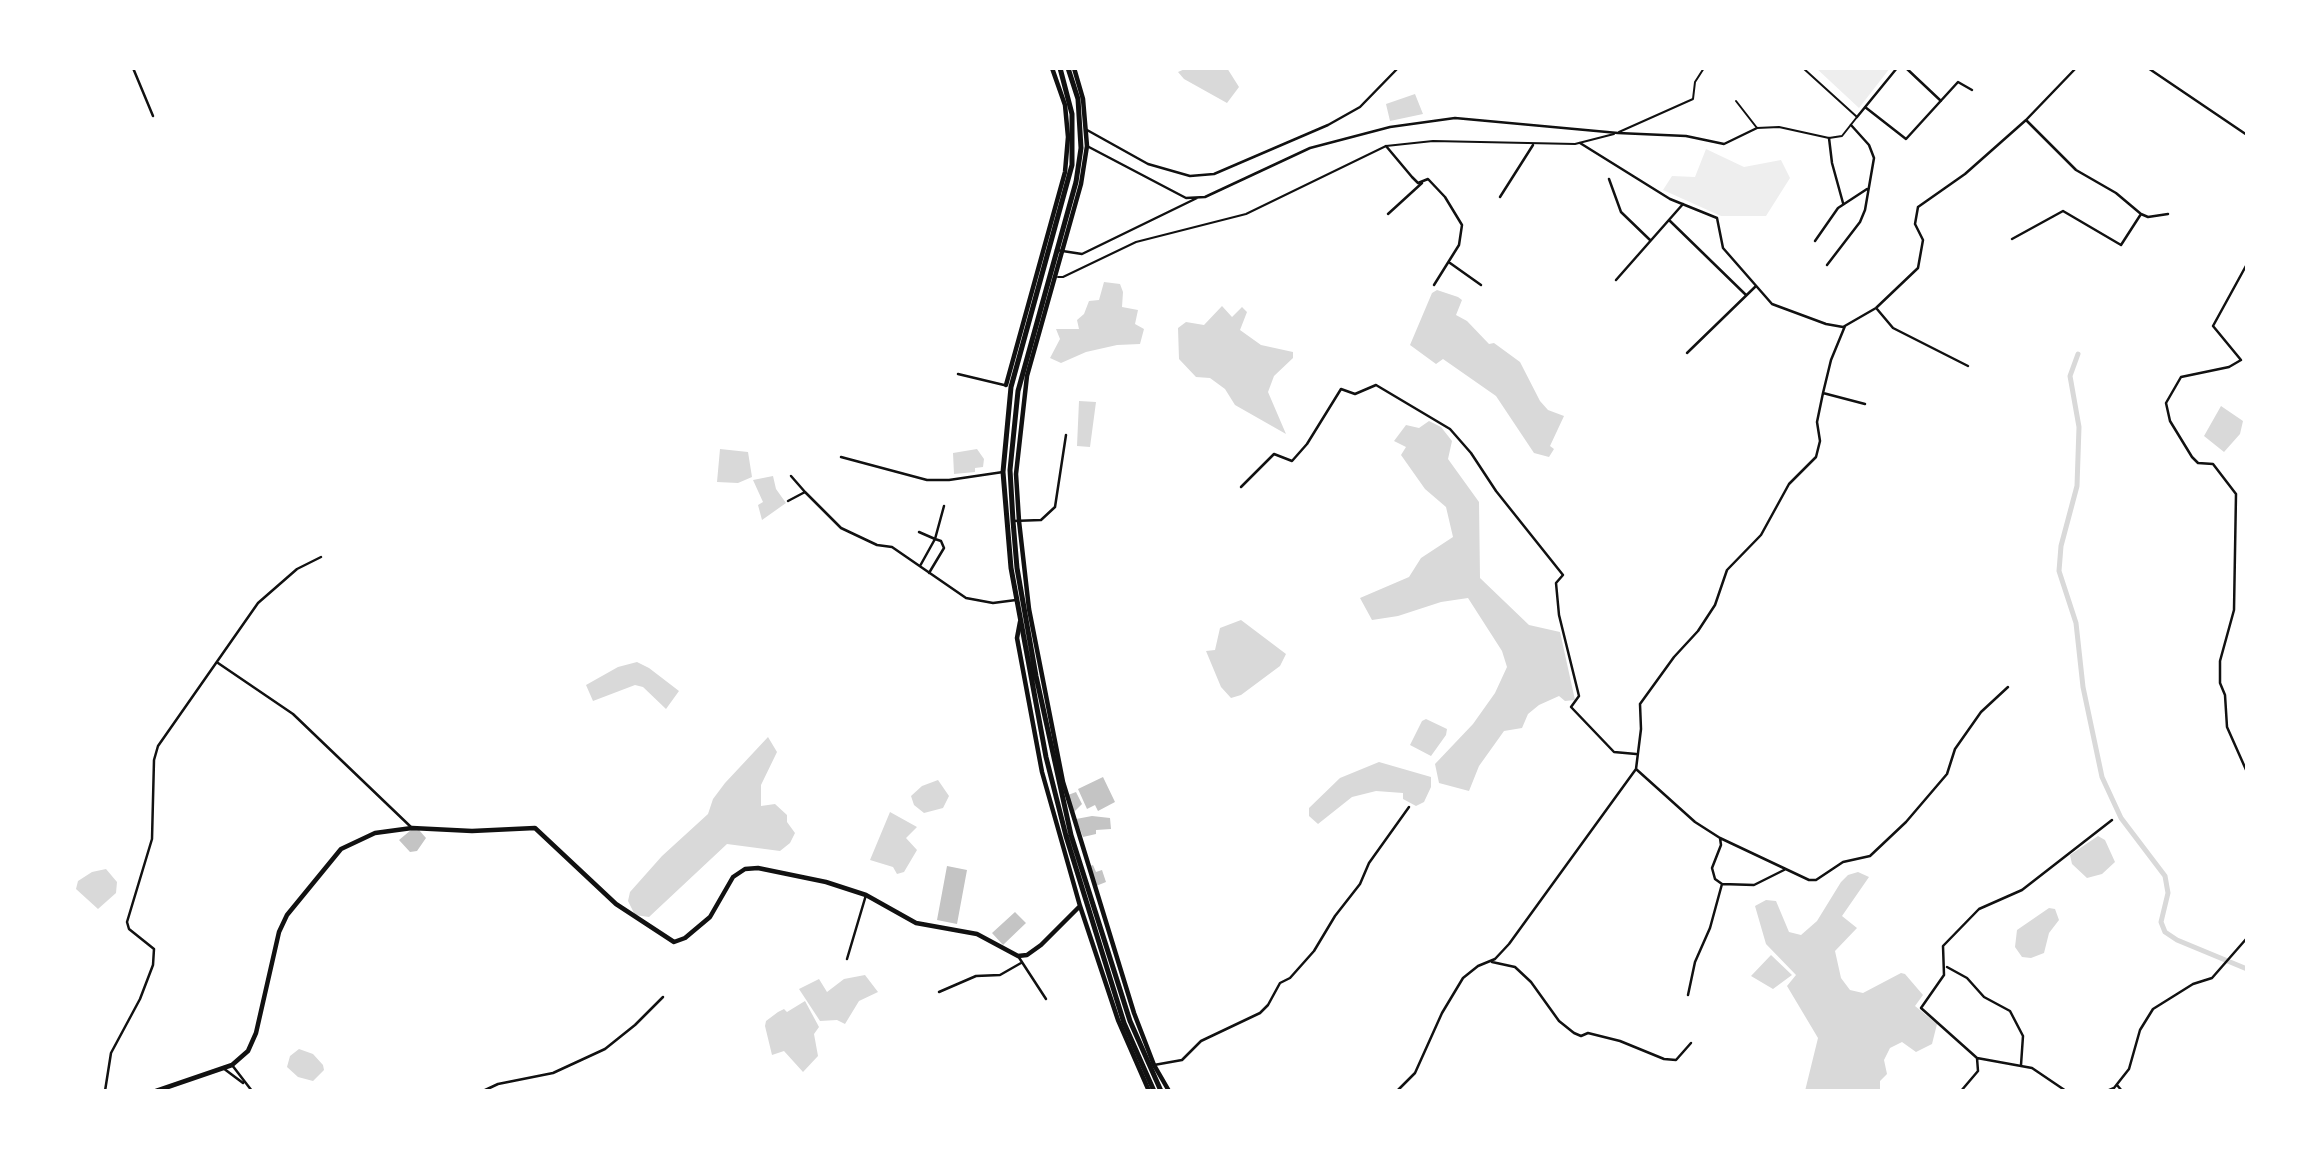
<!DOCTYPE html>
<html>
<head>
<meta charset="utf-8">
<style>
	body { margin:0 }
	#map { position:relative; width:2315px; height:1159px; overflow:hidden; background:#fff; font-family:"Fira Sans Condensed",sans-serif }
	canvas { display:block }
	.frame { position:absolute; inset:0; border:70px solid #fff; pointer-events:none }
</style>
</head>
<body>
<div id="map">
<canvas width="2315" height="1159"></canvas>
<div class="frame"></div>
</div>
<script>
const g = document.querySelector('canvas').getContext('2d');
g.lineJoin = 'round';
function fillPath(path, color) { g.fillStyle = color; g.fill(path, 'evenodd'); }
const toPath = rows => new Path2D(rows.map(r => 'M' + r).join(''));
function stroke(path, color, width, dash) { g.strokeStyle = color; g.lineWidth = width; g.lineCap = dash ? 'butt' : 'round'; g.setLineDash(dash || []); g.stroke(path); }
fillPath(toPath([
	[1816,68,1890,68,1859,108],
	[1706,149,1744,167,1781,160,1790,178,1766,216,1721,216,1663,190,1672,176,1695,177]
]), '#eee');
fillPath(toPath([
	[1187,68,1227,68,1239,87,1227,103,1184,79,1178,72],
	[1415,94,1423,114,1390,121,1386,104],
	[1104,282,1120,284,1123,292,1122,307,1138,310,1135,324,1144,329,1140,344,1117,345,1086,352,1061,363,1050,358,1060,339,1056,329,1079,329,1077,320,1084,314,1089,301,1099,300],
	[1437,290,1458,297,1462,300,1456,315,1467,321,1489,344,1494,343,1520,362,1540,401,1548,410,1564,416,1550,446,1554,449,1549,457,1534,453,1496,396,1443,359,1436,364,1410,345,1432,293],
	[1222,306,1232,317,1242,307,1247,312,1240,330,1261,345,1293,352,1293,358,1274,376,1268,392,1286,434,1235,405,1225,389,1210,378,1196,377,1179,359,1178,328,1186,322,1204,325],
	[1079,401,1096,402,1090,447,1077,446],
	[2221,406,2243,421,2240,434,2224,452,2204,436],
	[1429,421,1441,427,1452,441,1448,459,1479,502,1480,578,1529,625,1560,632,1575,700,1565,701,1559,696,1539,705,1528,714,1522,728,1504,731,1479,766,1469,791,1439,783,1435,764,1473,724,1495,693,1507,667,1502,651,1468,598,1441,602,1398,616,1372,620,1360,598,1409,577,1421,558,1453,537,1446,507,1425,489,1401,455,1406,447,1394,441,1406,425,1419,428],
	[720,449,748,452,752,477,738,483,717,482],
	[977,449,984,459,983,467,975,468,975,472,954,474,953,453],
	[773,476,776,489,786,503,762,520,758,505,763,502,753,480],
	[1241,620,1286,654,1280,666,1241,695,1231,698,1221,687,1206,651,1215,650,1220,628],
	[637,662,649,668,679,691,666,709,643,687,635,685,593,701,586,685,618,667],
	[1426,719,1447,729,1446,735,1431,756,1410,745,1422,721],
	[768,737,777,752,761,785,761,806,775,804,787,815,787,822,795,833,790,843,780,851,727,844,649,917,635,915,628,901,630,892,662,856,708,814,713,799,725,783],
	[1379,762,1431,777,1431,787,1424,802,1416,806,1403,799,1403,793,1376,791,1352,797,1318,824,1309,816,1309,808,1340,778],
	[938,780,949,796,943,808,924,813,914,805,911,796,922,786],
	[890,812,917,827,906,838,917,850,904,872,897,874,893,867,870,860],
	[2098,836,2105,840,2115,862,2102,874,2087,878,2072,864,2070,855],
	[106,869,117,882,116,893,98,909,76,889,78,881,92,872],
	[1858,872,1869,877,1842,916,1857,928,1835,951,1841,978,1850,990,1863,993,1901,973,1905,974,1923,995,1915,1006,1937,1024,1932,1044,1916,1052,1902,1042,1890,1048,1884,1060,1887,1074,1880,1081,1880,1091,1805,1091,1818,1038,1787,986,1796,975,1766,944,1755,906,1766,900,1776,901,1789,932,1801,935,1817,921,1841,882,1848,875],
	[2049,908,2055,909,2059,920,2049,933,2044,953,2031,958,2022,957,2015,947,2017,930],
	[1771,955,1792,975,1773,989,1751,976],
	[865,975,878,992,859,1001,845,1024,837,1020,820,1021,799,989,819,979,827,992,844,979],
	[805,1001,819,1027,814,1034,818,1056,803,1072,784,1051,772,1055,765,1026,766,1021,778,1012,784,1009,787,1012],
	[299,1049,313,1054,323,1065,324,1070,313,1081,298,1077,287,1067,290,1056]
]), '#d9d9d9');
stroke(toPath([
	[2078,354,2070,376,2079,427,2077,486,2061,546,2059,571,2076,623,2083,687,2102,777,2121,818,2165,876,2168,893,2161,922,2165,932,2177,940,2247,969]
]), '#d9d9d9', 5);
fillPath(toPath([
	[1103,777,1115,802,1098,811,1095,805,1087,809,1078,789],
	[1076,792,1082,804,1074,812,1068,795],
	[1092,816,1110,818,1111,829,1096,830,1096,834,1083,837,1076,819],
	[411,830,419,830,426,838,417,851,410,852,399,840],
	[1093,865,1096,872,1102,870,1106,882,1096,886,1090,866],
	[947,866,967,870,957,924,937,920],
	[1015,912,1026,923,1003,945,992,933]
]), '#c4c4c4');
stroke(toPath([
	[1736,101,1757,128,1779,127,1829,138,1842,136,1857,117,1803,68],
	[1619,132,1693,99,1695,82,1704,68],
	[1058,277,1063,277,1136,242,1246,214,1386,146,1433,141,1575,144,1614,134]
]), '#111', 2);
stroke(toPath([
	[133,68,153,116],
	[1906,68,1941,101],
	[2148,68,2247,135],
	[1865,107,1906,139,1958,82,1972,90],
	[1857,117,1897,68],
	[2026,120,2076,170,2116,193,2141,214,2148,217,2168,214],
	[1087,130,1148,164,1190,176,1214,174,1328,125,1360,107,1398,68],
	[1829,138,1832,163,1843,203],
	[1580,143,1670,199,1717,218,1723,248,1772,304,1826,324,1843,327,1876,308,1918,268,1923,240,1915,224,1918,207,1965,174,2026,120,2076,68],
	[1087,146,1186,198,1205,197,1310,148,1390,127,1455,118,1618,133,1686,136,1724,144,1757,128],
	[1386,146,1412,177,1418,183,1428,179,1445,197,1462,225,1459,245,1434,285],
	[1609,179,1621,212,1650,240],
	[1500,197,1533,145],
	[1388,214,1422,183],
	[1669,220,1746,295],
	[2012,239,2063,211,2121,245,2141,214],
	[1815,241,1838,208,1867,189],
	[1056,250,1082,254,1197,198],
	[1450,263,1481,285],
	[2247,264,2213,326,2241,360,2229,367,2181,377,2166,403,2170,421,2192,457,2198,463,2213,464,2236,494,2234,610,2220,661,2220,683,2225,695,2227,727,2247,772],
	[1827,265,1860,222,1865,210,1874,158,1869,145,1851,125],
	[1616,280,1683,204],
	[1877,309,1893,328,1968,366],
	[1687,353,1756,286],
	[958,374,1004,385],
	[1823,393,1865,404],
	[841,457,927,480,949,480,1003,472],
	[1241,487,1274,454,1292,461,1307,444,1341,389,1355,394,1376,385,1450,429,1471,453,1496,491,1563,575,1556,583,1559,615,1579,696,1571,707,1614,752,1636,754],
	[805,492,841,528,877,545,892,547,966,598,993,603,1016,600],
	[788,501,805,492,791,476],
	[1013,521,1041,520,1055,507,1066,435],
	[919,532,935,539,944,506],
	[920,566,935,539,941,541,944,548,929,573],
	[218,663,293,714,412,828],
	[1636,769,1695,822,1720,838,1809,880,1816,880,1843,862,1870,856,1906,822,1947,774,1955,749,1981,712,2008,687],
	[1720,838,1721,845,1712,868,1715,879,1722,884,1754,885,1786,869],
	[1018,956,1046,999],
	[847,959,866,895],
	[1492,962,1515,967,1531,982,1559,1021,1574,1033,1581,1036,1588,1033,1620,1041,1664,1059,1676,1060,1691,1043],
	[1947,967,1967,978,1984,997,2010,1011,2023,1036,2021,1065],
	[939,992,976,976,1000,975,1021,963],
	[1688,995,1695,962,1710,928,1722,884],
	[1977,1058,2032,1068,2066,1091],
	[232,1065,252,1091],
	[1154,1065,1182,1060,1201,1041,1260,1013,1268,1005,1280,983,1290,978,1314,951,1335,916,1360,884,1369,863,1409,807],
	[223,1068,243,1083],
	[2117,1085,2122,1091],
	[105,1091,111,1053,140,999,153,965,154,949,129,929,127,922,152,839,154,760,158,746,258,603,297,569,321,557],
	[483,1091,498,1084,553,1073,605,1049,635,1025,663,997],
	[1397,1091,1415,1073,1442,1013,1463,978,1478,966,1495,959,1509,944,1636,769,1641,729,1640,704,1674,657,1698,631,1715,605,1727,570,1761,535,1789,484,1816,457,1820,441,1817,422,1823,393,1831,360,1845,326],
	[1961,1091,1978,1071,1977,1058,1921,1008,1944,975,1943,946,1979,909,2022,890,2112,820],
	[2107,1091,2114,1088,2129,1069,2140,1030,2153,1009,2193,984,2212,978,2247,938]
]), '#111', 2.5);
stroke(toPath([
	[1074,68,1083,99,1087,146,1081,184,1027,376,1016,474,1019,521,1029,609,1063,782,1134,1013,1154,1065,1169,1091],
	[1006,385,1065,172,1068,137,1065,105,1052,68],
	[1020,622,1017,638,1042,772,1080,906,1118,1020,1149,1091],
	[156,1091,232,1065,248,1051,256,1033,279,932,287,915,341,849,375,833,412,828,472,831,535,828,616,904,674,942,685,938,710,917,733,877,745,869,758,868,826,882,866,895,916,923,977,934,1018,956,1027,955,1041,945,1080,906]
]), '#111', 4.5);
stroke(toPath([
	[1060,68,1072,114,1072,165,1011,387,1003,472,1011,568,1046,757,1066,836,1124,1023,1154,1091],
	[1068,68,1078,99,1081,148,1076,182,1018,391,1010,470,1013,521,1017,568,1036,676,1071,835,1130,1021,1161,1091]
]), '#111', 5);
</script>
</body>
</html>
